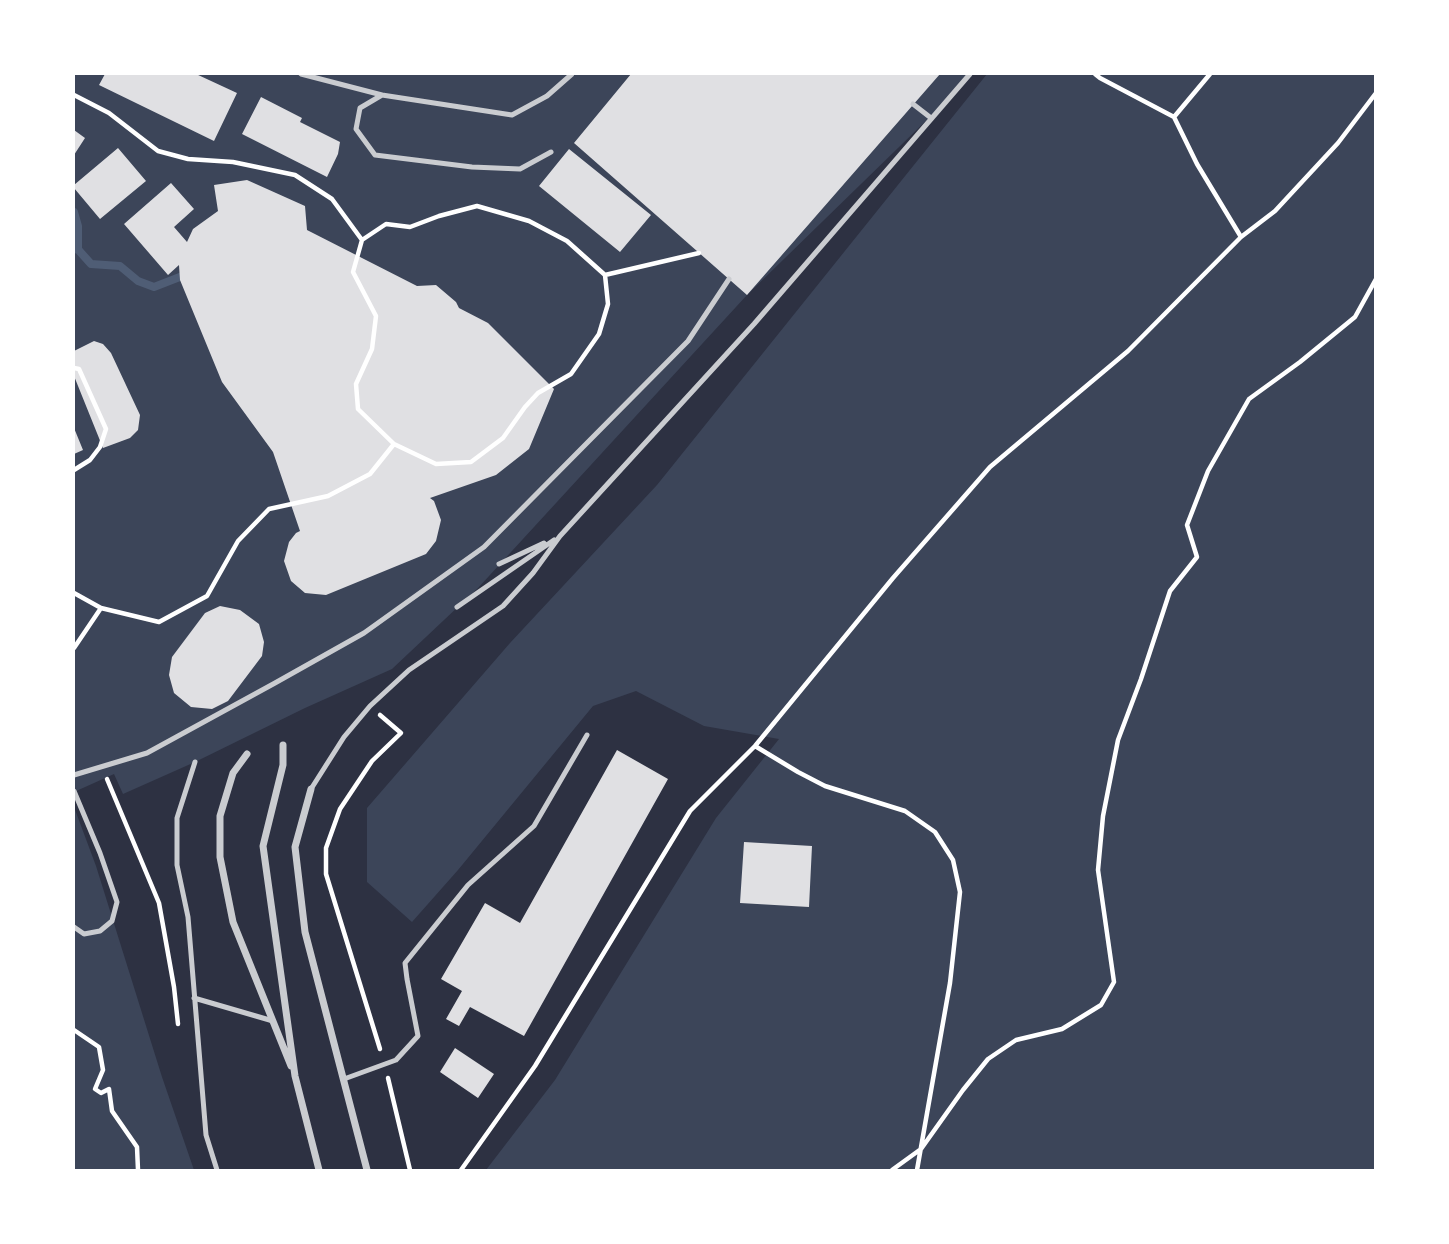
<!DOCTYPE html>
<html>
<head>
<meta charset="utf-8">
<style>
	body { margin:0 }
	#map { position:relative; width:1449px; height:1244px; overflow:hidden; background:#2d3142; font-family:"Exo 2",sans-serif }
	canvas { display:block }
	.frame { position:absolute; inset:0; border:75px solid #fff; pointer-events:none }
</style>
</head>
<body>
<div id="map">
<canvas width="1449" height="1244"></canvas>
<div class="frame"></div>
</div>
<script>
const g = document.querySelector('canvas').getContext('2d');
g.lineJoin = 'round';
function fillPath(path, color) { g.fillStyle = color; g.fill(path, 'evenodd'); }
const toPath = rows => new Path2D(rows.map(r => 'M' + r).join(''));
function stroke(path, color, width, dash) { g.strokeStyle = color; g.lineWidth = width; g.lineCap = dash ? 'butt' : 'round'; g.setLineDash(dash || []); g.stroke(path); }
fillPath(toPath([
	[74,74,974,74,747,295,478,588,392,669,305,708,195,762,123,794,114,774,74,792],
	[987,74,1375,74,1375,1170,486,1170,555,1080,716,818,779,739,704,726,636,691,593,706,458,870,412,922,367,882,367,808,510,643,657,485],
	[74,807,96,866,162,1077,194,1170,74,1170]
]), '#3c4559');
stroke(toPath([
	[74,212,78,226,78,250],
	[74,245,91,264,120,266,138,281,154,287,190,273]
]), '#4f5d75', 8);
fillPath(toPath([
	[105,74,196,74,237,93,214,141,99,85],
	[631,74,940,74,747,295,574,143],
	[261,97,302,118,300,122,340,142,338,154,327,177,242,134],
	[74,130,85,138,74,155],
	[118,148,146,181,100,219,74,188,74,185],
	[569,149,651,215,620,252,539,186],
	[247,180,305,206,307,230,417,286,436,285,456,302,459,308,488,323,554,389,529,449,496,475,430,498,434,501,441,520,436,541,426,554,326,595,305,593,291,581,284,561,289,542,296,533,300,531,273,452,222,382,180,280,179,265,168,275,124,224,171,183,194,209,174,227,187,242,193,229,218,211,214,185],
	[94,341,103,344,111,353,140,415,138,430,130,438,103,448,74,376,74,351],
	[74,428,83,450,74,454],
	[220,606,240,610,259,624,264,642,262,656,228,701,212,709,191,707,174,693,169,675,172,657,205,613],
	[617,750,668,779,524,1036,470,1007,459,1026,446,1019,462,991,441,979,485,903,520,923],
	[744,842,812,846,809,907,740,903],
	[455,1048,494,1074,478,1098,440,1072]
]), '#e0e0e3');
stroke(toPath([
	[1095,74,1100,78,1174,117,1197,164,1241,237],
	[74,95,109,113,158,151,188,159,233,162,295,175,332,199,362,240],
	[1174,117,1210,74],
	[477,206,529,221,567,241,605,275,608,304,599,334,571,374,538,393,525,407,503,438,471,462,436,464,394,444,358,409,356,384,372,349,376,316,353,272,362,240,386,224,410,227,439,216,477,206],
	[605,275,699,253],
	[74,368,79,369,106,429,100,447,90,460,74,470],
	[74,593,101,608,159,622,207,596,238,541,269,509,328,496,370,474,394,444],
	[74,648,101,608],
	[380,715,401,733,372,761,340,809,326,848,326,874,380,1049],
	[755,746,798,772,825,786,905,811,935,832,953,860,960,892,950,983,917,1170],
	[107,779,159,903,174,987,178,1024],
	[74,1030,99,1047,103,1070,95,1089,101,1093,109,1089,112,1111,137,1147,138,1170],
	[388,1078,410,1170],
	[461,1170,535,1066,690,811,755,746,893,578,990,467,1128,351,1241,237,1275,211,1338,143,1376,93],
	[892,1170,921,1149,963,1090,988,1059,1016,1040,1062,1029,1101,1005,1114,982,1098,870,1103,816,1118,740,1141,679,1170,591,1197,557,1187,525,1208,471,1249,399,1300,362,1355,317,1376,279]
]), '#fff', 4.5);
stroke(toPath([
	[301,74,382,95],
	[913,104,931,118],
	[551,152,520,169,472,167,375,155,356,129,360,108,382,95,512,115,547,96,572,74],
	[499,564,544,543],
	[457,607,554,540],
	[195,762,177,818,177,865,188,917,206,1135,217,1170],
	[74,775,147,753,275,683,364,633,484,547,688,341,729,279],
	[311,789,344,737,370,706,409,670,503,606,533,573,560,536,754,324,970,74],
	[74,927,84,934,100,931,112,921,117,902,100,853,74,791],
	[194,998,273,1021],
	[344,1079,396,1060,418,1036,407,979,405,963,468,885,534,826,587,735]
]), '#caccd0', 5);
stroke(toPath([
	[283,745,283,765,263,846,295,1076,319,1170],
	[247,754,233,773,220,816,220,857,233,922,291,1066],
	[311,789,295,847,305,932,367,1170]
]), '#caccd0', 7);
</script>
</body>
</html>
